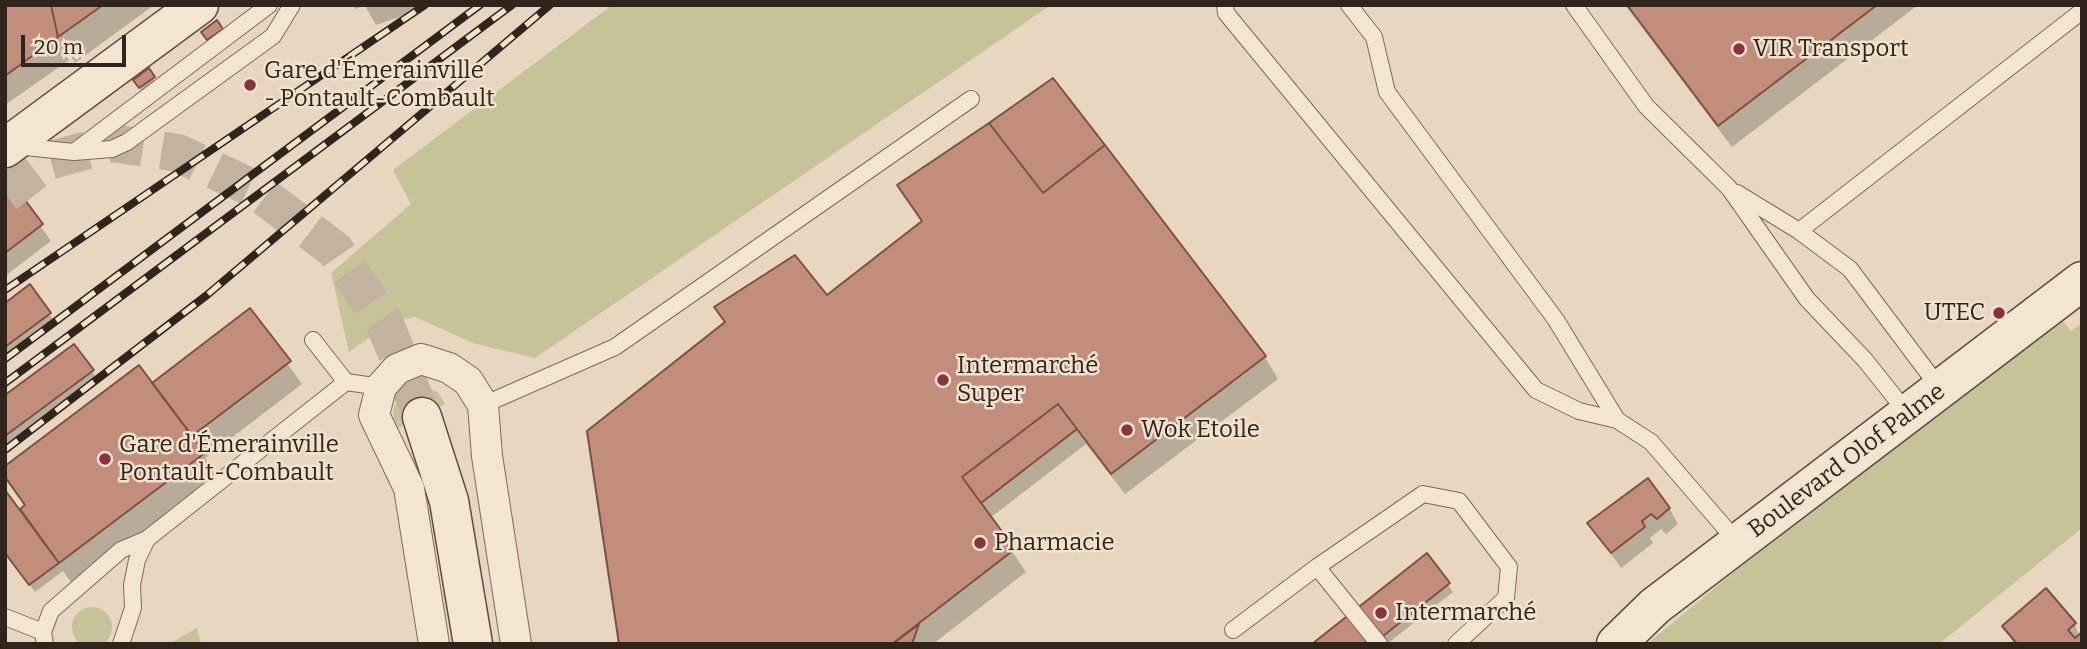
<!DOCTYPE html>
<html>
<head>
<meta charset="utf-8">
<style>
	body { margin:0 }
	#map { position:relative; width:2087px; height:649px; overflow:hidden; background:#e8d6c1; font-family:Bitter,serif }
	canvas { display:block }
	.frame { position:absolute; inset:0; border:7px solid #31241d; pointer-events:none }
	.scale { position:absolute; left:21px; top:35px; width:105px; height:32px; box-sizing:border-box; border:4px solid #31241d; border-top:0; padding-left:9px; font-size:21px; line-height:24px; white-space:nowrap; color:#31241d; -webkit-text-stroke:5px #f1e2d0; paint-order:stroke }
</style>
</head>
<body>
<div id="map">
<canvas width="2087" height="649"></canvas>
<div class="frame"></div>
<div class="scale">20 m</div>
</div>
<script>
const g = document.querySelector('canvas').getContext('2d');
g.lineJoin = 'round';
function fillPath(path, color) { g.fillStyle = color; g.fill(path, 'evenodd'); }
const toPath = rows => new Path2D(rows.map(r => 'M' + r).join(''));
function stroke(path, color, width, dash) { g.strokeStyle = color; g.lineWidth = width; g.lineCap = dash ? 'butt' : 'round'; g.setLineDash(dash || []); g.stroke(path); }
function write(font, color, halo, rows, align = 'center') {
  g.font = font + ' Bitter,serif'; g.lineWidth = 5; g.setLineDash([]); g.textBaseline = 'middle'; g.strokeStyle = halo; g.fillStyle = color; for (const [text, x, y, turn = 0] of rows) {
    g.save(); g.translate(x, y); g.rotate((+turn || 0) * Math.PI / 180); g.textAlign = isNaN(turn) ? turn : align; if (halo) g.strokeText(text, 0, 0); g.fillText(text, 0, 0); g.restore();
  }
}
fillPath(toPath([
	[612,5,1051,5,535,358,473,343,415,317,391,322,349,352,331,273,411,204,393,170],
	[2062,320,2071,331,2082,323,2082,528,1939,644,1647,644,1733,573],
	[419,387,438,392,445,404,398,428,394,420,393,409,398,399,404,392],
	'72 627a20 20 0 1 1 40 0a20 20 0 1 1-40 0Z',
	[197,628,201,644,169,644]
]), '#c5c397');
fillPath(toPath([
	[5,5,154,5,75,63,72,58,5,105],
	[353,5,431,5,431,6,376,25,365,6,355,9],
	[1625,5,1918,5,1732,147],
	[153,78,158,85,144,95,135,80],
	[10,183,51,241,5,276,5,186],
	[899,185,1265,357,1278,379,1125,494,1086,444,990,518,1026,572,933,644,621,644,726,324,717,308,826,297,923,223],
	[5,305,49,314,54,321,5,358],
	[249,310,302,384,205,458,218,480,75,588,63,571,35,592,5,552,27,518,25,507,5,476,151,385],
	[92,371,97,379,5,447,5,397],
	[1669,508,1678,524,1666,534,1661,529,1650,538,1653,543,1621,568,1590,524],
	[1427,556,1453,592,1387,644,1314,644],
	[2046,590,2075,624,2082,644,2014,644,2004,626]
]), '#0003');
const building = toPath([
	[5,5,51,5,58,37,5,76,5,5],
	[51,5,103,5,58,37,51,5],
	[1627,5,1877,5,1718,126,1627,5],
	[217,20,223,29,207,40,201,32,217,20],
	[149,68,155,77,139,88,133,80,149,68],
	[1053,78,1105,145,1043,193,989,123,1053,78],
	[989,123,1043,193,1105,145,1266,356,1111,474,1058,404,962,477,1015,549,892,644,619,644,587,431,725,322,714,307,795,255,827,295,922,221,897,185,989,123],
	[10,180,43,224,5,253,5,184,10,180],
	[30,284,51,313,5,347,5,303,30,284],
	[250,308,291,361,192,436,152,383,250,308],
	[74,344,94,370,5,436,5,395,74,344],
	[139,365,205,453,59,563,20,509,25,505,5,477,5,466,139,365],
	[1058,404,1077,429,981,503,962,477,1058,404],
	[1648,478,1670,508,1657,519,1651,514,1642,521,1645,527,1611,553,1587,523,1648,478],
	[5,490,59,563,29,585,5,553,5,490],
	[1427,553,1450,583,1373,644,1312,644,1427,553],
	[2046,588,2076,623,2068,630,2075,638,2082,632,2082,644,2017,644,2002,626,2046,588],
	[919,624,912,644,893,644,919,624]
]);
fillPath(building, '#c38d7b');
stroke(building, '#7c5143', 2);
stroke(toPath([
	[5,194,48,161,113,143,178,153,254,189,335,250,385,324,422,417]
]), '#c3b2a0', 38, [38, 19]);
const lane = toPath([
	[1225,5,1226,13,1536,390,1579,411,1617,420,1651,442,1738,543],
	[1349,5,1374,37,1387,92,1556,320,1617,420],
	[1574,5,1646,106,1729,188,1807,299,1865,360,1908,414],
	[16,146,74,152,112,149,127,142,273,36,292,5],
	[74,152,269,5],
	[1737,193,1799,231,1850,269,1941,390],
	[1799,231,2082,11],
	[313,340,346,382],
	[483,405,615,347,971,99],
	[1317,567,1379,644],
	[5,617,43,632],
	[1233,630,1317,567,1423,494,1459,501,1509,567,1506,598,1456,644],
	[45,644,43,632,51,611,121,550,147,539,346,382,381,387],
	[121,644,133,608,132,585,137,560,147,539]
]);
const street = toPath([
	[434,644,409,488,374,415,381,387,397,369,421,359,449,368,468,381,483,405,487,456,516,644]
]);
const secondary = toPath([
	[5,148,199,5],
	[422,417,449,501,473,644],
	[1616,644,1655,606,2082,281]
]);
stroke(lane, '#80685b', 18);
stroke(street, '#80685b', 32);
stroke(secondary, '#624a3e', 41);
stroke(lane, '#f4e5d3', 16);
stroke(street, '#f4e5d3', 30);
stroke(secondary, '#f4e5d3', 38);
const rail = toPath([
	[5,290,425,5],
	[5,359,480,5],
	[5,383,512,5],
	[5,450,207,295,550,5]
]);
stroke(rail, '#31241d', 8);
stroke(rail, '#f1e2d0', 5, [16]);
for (const [x, y, r, color] of [
	[1739,49,7,"#883140"],
	[250,85,7,"#883140"],
	[1999,313,7,"#883140"],
	[943,380,7,"#883140"],
	[1127,430,7,"#883140"],
	[105,459,7,"#883140"],
	[980,543,7,"#883140"],
	[1381,613,7,"#883140"]
]) { const dot = new Path2D(); dot.arc(x, y, r, 0, 2 * Math.PI); g.fillStyle = color; g.fill(dot); stroke(dot, '#f1e2d0', 2.5); }
write('24px', '#31241d', '#f1e2d0', [
	["VIR Transport",1753,49],
	["Gare d'Émerainville",264,71],
	["- Pontault-Combault",264,99],
	["UTEC",1985,313,"right"],
	["Intermarché",957,366],
	["Super",957,394],
	["Wok Etoile",1141,430],
	["Gare d'Émerainville",119,445],
	["Pontault-Combault",119,473],
	["Pharmacie",994,543],
	["Intermarché",1395,613]
], 'left');
write('24px', '#31241d', '#f1e2d0', [
	["Boulevard Olof Palme",1847,461,-37]
]);
</script>
</body>
</html>
